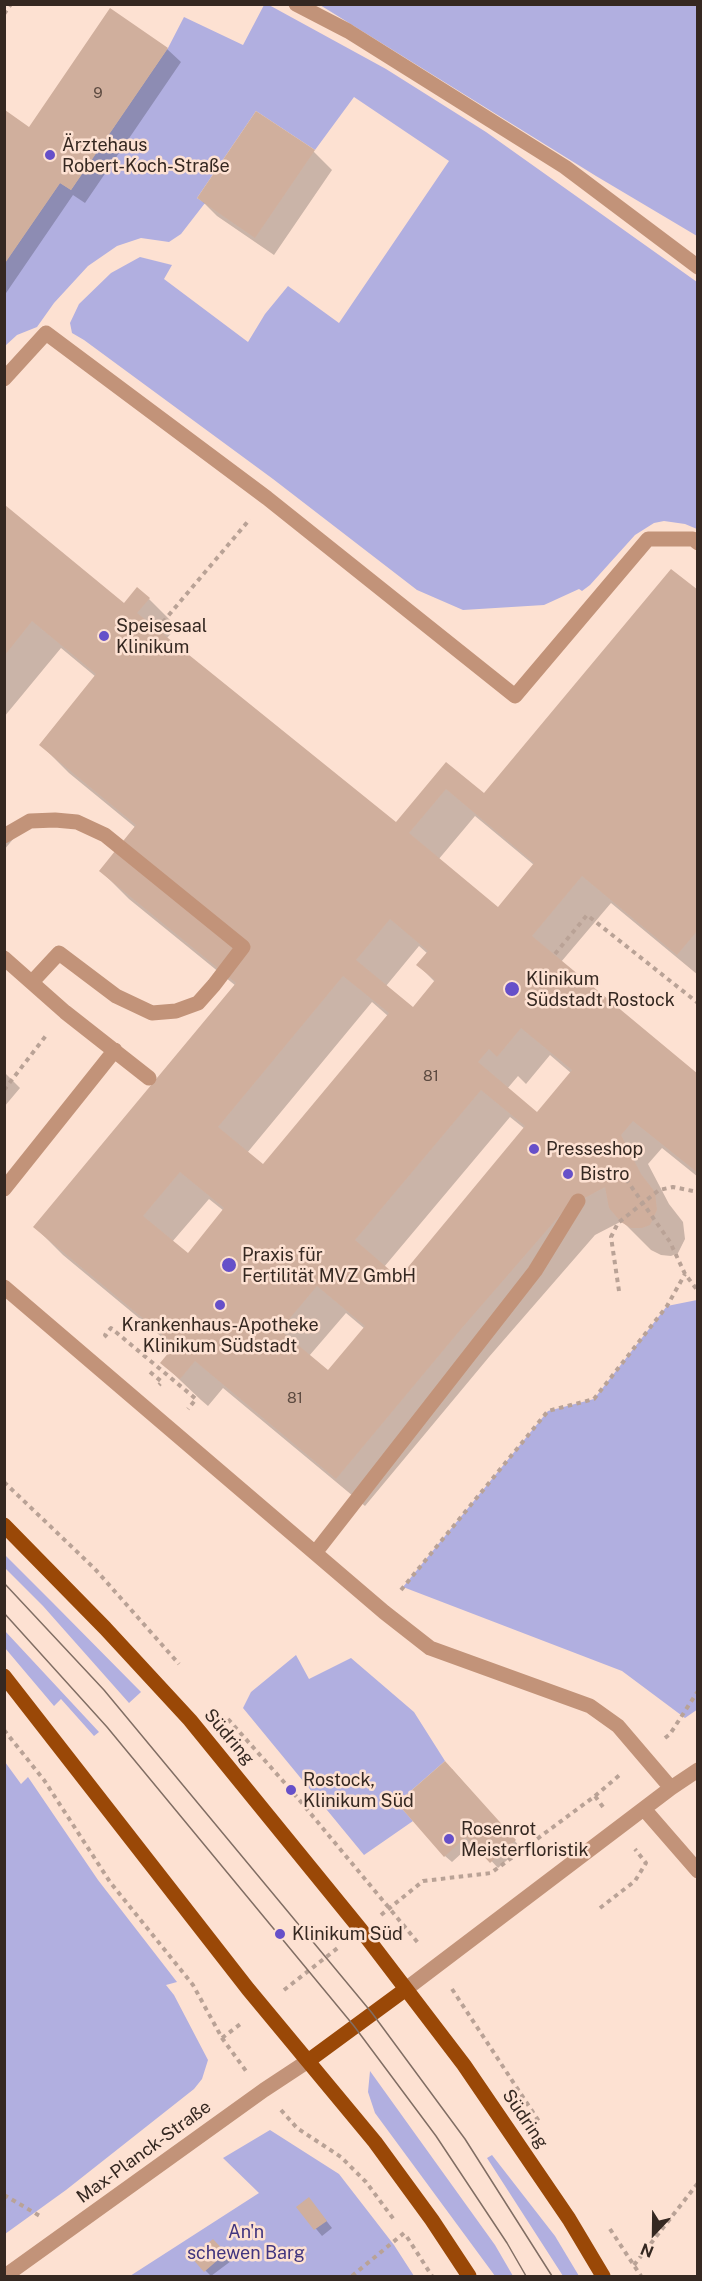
<!DOCTYPE html>
<html>
<head>
<meta charset="utf-8">
<style>
	body { margin:0 }
	#map { position:relative; width:702px; height:2281px; overflow:hidden; background:#fde1d2; font-family:"Public Sans",sans-serif }
	canvas { display:block }
	.frame { position:absolute; inset:0; border:6px solid #352821; pointer-events:none }
	.north { position:absolute; left:624px; top:2203px; width:60px; height:60px; -webkit-text-stroke:4px #fde1d2; paint-order:stroke; rotate:202deg; font-size:16px; font-weight:700; line-height:24px; text-align:center; color:#352821 }
	.north::after { content:''; display:block; margin:auto; width:21px; height:27px; background:#352821; clip-path:polygon(50% 0,100% 100%,50% 72%,0 100%) }
</style>
</head>
<body>
<div id="map">
<canvas width="702" height="2281"></canvas>
<div class="frame"></div>
<div class="north">N</div>
</div>
<script>
const g = document.querySelector('canvas').getContext('2d');
g.lineJoin = 'round';
function fillPath(path, color) { g.fillStyle = color; g.fill(path, 'evenodd'); }
const toPath = rows => new Path2D(rows.map(r => 'M' + r).join(''));
function stroke(path, color, width, dash) { g.strokeStyle = color; g.lineWidth = width; g.lineCap = dash ? 'butt' : 'round'; g.setLineDash(dash || []); g.stroke(path); }
function write(font, color, halo, rows, align = 'center') {
  g.font = font + ' "Public Sans",sans-serif'; g.lineWidth = 5; g.setLineDash([]); g.textBaseline = 'middle'; g.strokeStyle = halo; g.fillStyle = color; for (const [text, x, y, turn = 0] of rows) {
    g.save(); g.translate(x, y); g.rotate((+turn || 0) * Math.PI / 180); g.textAlign = isNaN(turn) ? turn : align; if (halo) g.strokeText(text, 0, 0); g.fillText(text, 0, 0); g.restore();
  }
}
fillPath(toPath([
	[264,5,269,5,386,69,486,132,697,282,697,529,685,524,664,521,654,523,635,535,590,585,582,591,579,589,544,605,463,610,417,590,273,479,84,340,72,333,70,323,79,304,111,273,140,257,172,265,164,279,248,342,265,314,288,286,339,323,449,161,354,97,315,150,256,111,197,198,205,203,181,234,169,242,141,238,117,246,88,266,54,303,37,327,17,335,5,346,5,263,60,183,71,190,168,48,184,17,243,45],
	[320,5,697,5,697,236,596,176],
	[697,1300,698,1709,685,1718,622,1671,403,1587,548,1411,594,1399,667,1306],
	[5,1555,53,1603,141,1692,129,1703,43,1606,5,1568],
	[4,1631,5,1631,99,1732,94,1736,61,1699,54,1706,5,1648],
	[296,1655,309,1679,351,1658,414,1712,445,1761,397,1803,413,1821,364,1855,243,1708,251,1692],
	[5,1762,21,1784,28,1777,98,1880,177,1982,166,1985,174,1995,208,2060,202,2079,194,2089,66,2190,5,2234],
	[370,2071,495,2245,513,2276,495,2276,375,2113,368,2092],
	[270,2130,339,2174,394,2245,414,2276,130,2276,259,2193,223,2158],
	[492,2155,555,2236,579,2276,563,2276,487,2158]
]), '#b1afe0');
fillPath(toPath([
	[111,11,167,49,181,62,85,203,73,195,4,296,4,112,30,129],
	[256,113,314,152,332,170,274,255,217,216,199,198],
	[4,507,124,605,149,599,177,627,167,638,396,824,446,764,484,795,698,592,698,975,611,903,561,962,698,1077,698,1177,662,1148,648,1164,669,1204,683,1222,685,1239,678,1253,671,1256,661,1255,651,1250,622,1221,595,1235,489,1357,365,1506,223,1388,208,1406,201,1400,162,1363,175,1348,63,1255,35,1227,236,986,129,899,101,871,136,828,69,773,41,745,96,677,61,648,4,717],
	[475,816,534,865,498,909,438,860],
	[419,946,428,954,418,965,435,982,413,1009,386,986],
	[372,1002,388,1016,263,1166,247,1153],
	[550,1055,571,1073,537,1114,507,1089,518,1076,526,1084],
	[510,1117,525,1129,399,1280,384,1267],
	[209,1199,224,1211,188,1255,172,1242],
	[346,1313,365,1329,329,1373,309,1356],
	[4,828,14,838,4,850],
	[4,1072,20,1088,4,1107],
	[452,1769,521,1848,498,1868,474,1842,452,1862,445,1856],
	[309,2199,332,2228,322,2236,298,2207],
	[220,2247,231,2261,211,2276,193,2258]
]), '#0003');
fillPath(toPath([
	[110,8,168,48,71,190,60,183,5,263,5,110,29,127],
	[256,111,315,150,255,238,197,198],
	[5,505,124,603,137,587,150,598,137,613,396,822,446,762,484,793,671,569,698,590,698,930,677,955,582,876,532,936,698,1074,698,1173,633,1121,621,1135,641,1174,655,1192,657,1210,650,1225,642,1228,631,1228,621,1222,609,1208,605,1187,566,1208,461,1329,336,1479,195,1361,180,1379,171,1372,160,1363,175,1345,33,1227,236,983,99,871,136,825,39,745,96,674,32,621,5,655],
	[446,789,534,863,498,907,409,833],
	[390,919,428,951,416,965,435,980,413,1007,356,960],
	[343,976,389,1013,263,1164,218,1127],
	[521,1028,572,1070,537,1112,478,1062,489,1049,497,1057],
	[481,1090,525,1126,399,1278,355,1240],
	[180,1172,224,1208,188,1253,143,1216],
	[317,1286,365,1326,328,1370,280,1330],
	[445,1761,516,1840,490,1863,466,1837,444,1857,397,1803],
	[309,2197,327,2221,314,2230,296,2207],
	[213,2239,226,2253,204,2272,191,2257]
]), '#d0af9d');
stroke(toPath([
	[4,14,11,4],
	[157,629,250,519],
	[555,954,587,915,698,1003],
	[4,1090,48,1033],
	[626,1179,670,1242,685,1274,698,1291],
	[619,1291,611,1237,618,1223,659,1190,673,1187,698,1192],
	[107,1337,105,1335,111,1328,196,1399,188,1409],
	[150,1372,162,1382,159,1385],
	[4,1482,95,1569,179,1664],
	[401,1590,548,1411,594,1399,667,1306,685,1274],
	[228,1719,291,1790,419,1944],
	[4,1730,44,1780,110,1882,193,1985,222,2038,246,2071],
	[665,1738,670,1734,698,1691],
	[595,1796,622,1773],
	[600,1908,635,1881,646,1863,635,1849],
	[381,1915,423,1881,491,1873,595,1796,603,1807],
	[452,1989,540,2123],
	[284,1990,339,1947],
	[222,2038,243,2022],
	[281,2110,297,2128,341,2157,366,2182,395,2221],
	[4,2195,40,2216],
	[610,2229,641,2276],
	[407,2237,432,2276],
	[634,2265,698,2183],
	[352,2276,404,2233]
]), '#b9a296', 4, [4.5, 4.5]);
stroke(toPath([
	[296,4,348,31,565,167,698,267],
	[4,379,46,333,267,498,515,696,648,539,693,539,698,543],
	[4,836,30,821,55,820,77,822,105,835,243,947,214,985,198,1003,176,1011,152,1013,116,996,59,953,33,981],
	[4,958,65,1012,149,1078],
	[4,1189,115,1050],
	[4,1287,384,1612,430,1648,590,1706,618,1726,671,1788],
	[315,1553,535,1271,578,1201],
	[644,1809,698,1871],
	[406,1989,671,1788,698,1770]
]), '#c29379', 15);
stroke(toPath([
	[5,2276,264,2090,308,2061]
]), '#c29379', 15);
stroke(toPath([
	[4,1525,105,1628,190,1720,361,1930,464,2065,569,2219,603,2276],
	[4,1676,248,1989,375,2142,432,2220,469,2276],
	[308,2061,406,1989]
]), '#9a4807', 15);
stroke(toPath([
	[4,1583,104,1690,372,2013,465,2139,552,2276],
	[4,1613,107,1727,354,2026,436,2136,507,2243,526,2276]
]), '#816e64', 1.5);
for (const [x, y, r, color] of [
	[50,155,6,"#6650c9"],
	[104,636,6,"#6650c9"],
	[512,989,8,"#6650c9"],
	[534,1149,6,"#6650c9"],
	[568,1174,6,"#6650c9"],
	[229,1265,8,"#6650c9"],
	[220,1305,6,"#6650c9"],
	[291,1790,6,"#6650c9"],
	[449,1839,6,"#6650c9"],
	[280,1934,6,"#6650c9"]
]) { const dot = new Path2D(); dot.arc(x, y, r, 0, 2 * Math.PI); g.fillStyle = color; g.fill(dot); stroke(dot, '#fde1d2', 2); }
write('15px', '#5c4a40', null, [
	["9",98,93],
	["81",431,1076],
	["81",295,1398]
]);
write('18px', '#352821', '#fde1d2', [
	["Ärztehaus",62,145],
	["Robert-Koch-Straße",62,166],
	["Speisesaal",116,626],
	["Klinikum",116,647],
	["Klinikum",526,979],
	["Südstadt Rostock",526,1000],
	["Presseshop",546,1149],
	["Bistro",580,1174],
	["Praxis für",242,1255],
	["Fertilität MVZ GmbH",242,1276],
	["Krankenhaus-Apotheke",220,1325,"center"],
	["Klinikum Südstadt",220,1346,"center"],
	["Rostock,",303,1780],
	["Klinikum Süd",303,1801],
	["Rosenrot",461,1829],
	["Meisterfloristik",461,1850],
	["Klinikum Süd",292,1934]
], 'left');
write('18px', '#352821', '#fde1d2', [
	["Südring",229,1737,50],
	["Südring",525,2119,56],
	["Max-Planck-Straße",144,2152,-36]
]);
write('18px', '#41357f', '#fde1d2', [
	["An'n",246,2232],
	["schewen Barg",246,2253]
]);
</script>
</body>
</html>
